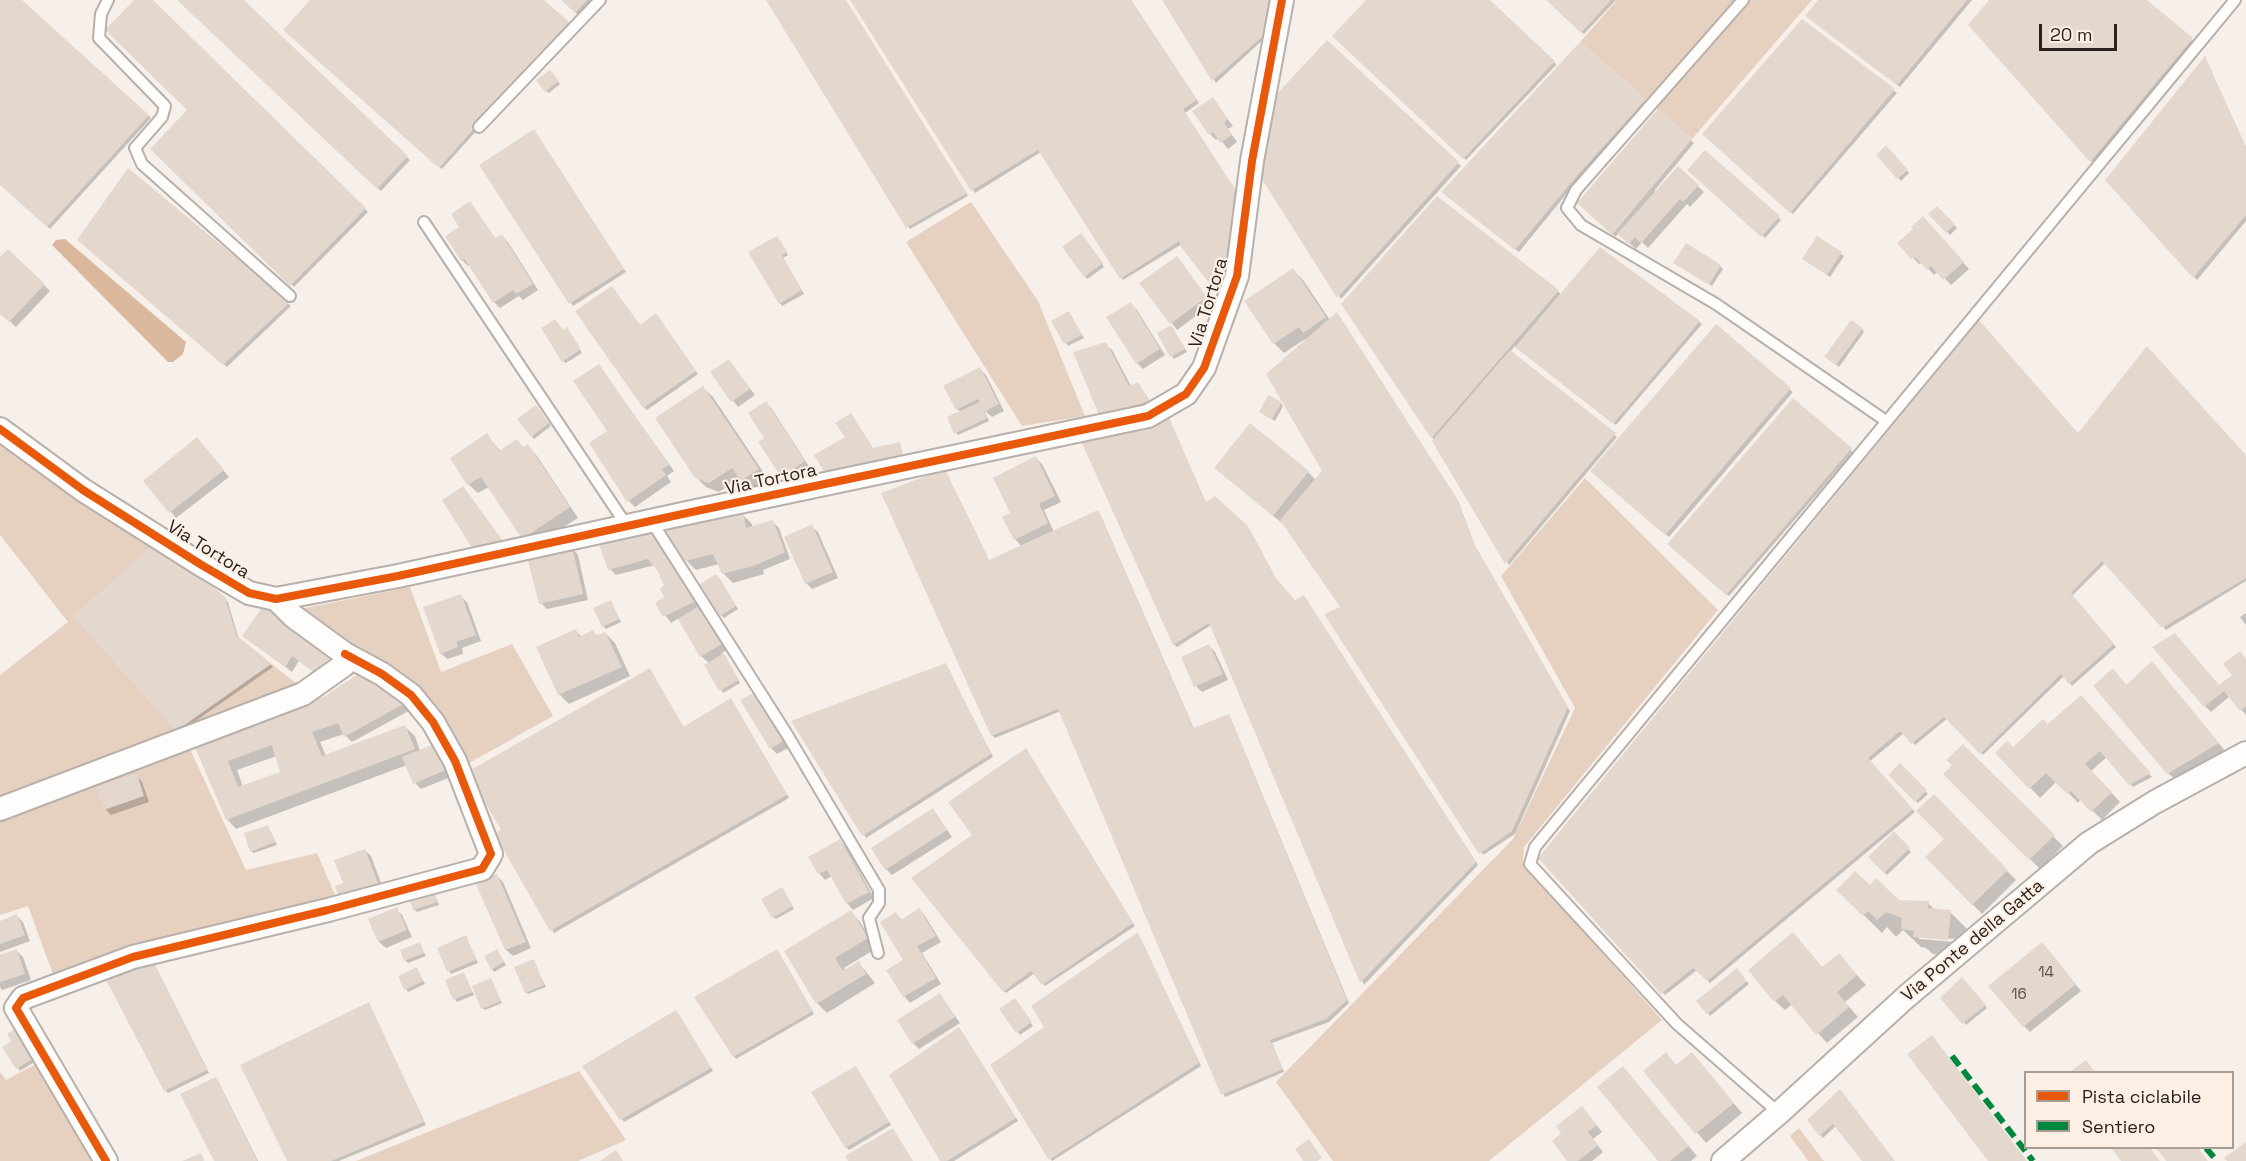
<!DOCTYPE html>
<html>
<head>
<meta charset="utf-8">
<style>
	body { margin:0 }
	#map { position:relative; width:2246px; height:1161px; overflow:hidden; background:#f7f0ea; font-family:"Space Grotesk",sans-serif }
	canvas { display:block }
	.legend { position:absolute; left:2024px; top:1071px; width:210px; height:78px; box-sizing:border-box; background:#fdefe4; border:2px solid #a89d95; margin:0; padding:8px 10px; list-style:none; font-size:18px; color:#29221e }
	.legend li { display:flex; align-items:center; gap:12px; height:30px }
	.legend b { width:30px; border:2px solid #a89d95 }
	.scale { position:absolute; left:2039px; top:24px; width:78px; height:27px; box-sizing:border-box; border:3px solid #29221e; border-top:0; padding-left:8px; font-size:18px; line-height:21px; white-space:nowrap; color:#29221e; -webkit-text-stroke:4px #fdefe4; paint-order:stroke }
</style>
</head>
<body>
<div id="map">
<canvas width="2246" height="1161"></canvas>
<ul class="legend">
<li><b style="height:8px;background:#e8590c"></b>Pista ciclabile</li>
<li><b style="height:8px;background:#00873e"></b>Sentiero</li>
</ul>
<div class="scale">20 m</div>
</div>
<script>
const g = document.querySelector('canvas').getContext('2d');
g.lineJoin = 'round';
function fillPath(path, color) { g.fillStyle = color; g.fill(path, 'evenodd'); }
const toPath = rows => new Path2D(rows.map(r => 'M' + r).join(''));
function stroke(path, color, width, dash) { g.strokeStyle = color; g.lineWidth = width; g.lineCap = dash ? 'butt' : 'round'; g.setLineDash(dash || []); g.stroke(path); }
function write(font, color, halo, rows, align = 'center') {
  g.font = font + ' "Space Grotesk",sans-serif'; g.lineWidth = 4.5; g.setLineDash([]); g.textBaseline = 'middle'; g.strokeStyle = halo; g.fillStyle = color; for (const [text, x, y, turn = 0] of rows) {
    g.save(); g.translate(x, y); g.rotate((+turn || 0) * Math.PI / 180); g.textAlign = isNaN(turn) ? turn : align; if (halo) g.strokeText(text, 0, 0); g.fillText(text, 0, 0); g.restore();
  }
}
fillPath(toPath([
	[1617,0,1812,0,1692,139,1580,42],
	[971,202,1038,301,1085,416,1022,426,906,242],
	[0,436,206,581,225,597,237,636,303,689,5,801,0,794,0,675,68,622,0,535],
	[1585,478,1718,610,1524,847,1523,864,1662,1020,1489,1161,1333,1161,1276,1082,1513,839,1575,708,1501,576],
	[410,587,441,672,512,644,553,716,464,766,437,719,295,610],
	[189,747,246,870,317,853,339,904,54,977,28,906,0,915,0,819],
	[38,1063,96,1161,0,1161,0,1072,6,1080],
	[579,1071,626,1140,578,1161,356,1161],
	[1799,1128,1824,1161,1808,1161,1790,1136]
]), '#e6d1c0');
fillPath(toPath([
	[65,239,186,342,183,354,173,362,168,362,52,245,56,240]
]), '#dab89d');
fillPath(toPath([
	[0,0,20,0,151,118,50,229,0,183],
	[136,0,151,0,368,212,294,287,152,149,189,110],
	[179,0,241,0,410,160,381,191],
	[312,0,542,0,571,26,442,169,285,30],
	[563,0,592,0,578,15],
	[768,0,845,0,968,196,910,229],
	[852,0,1131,0,1199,103,1185,113,1237,193,1229,267,1222,297,1182,244,1123,280,1041,152,975,193],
	[1163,0,1275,0,1266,37,1216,83],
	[1368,0,1487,0,1558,66,1556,65,1466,160,1334,36],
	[1548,0,1616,0,1584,34],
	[1820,0,1972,0,1900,87,1809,18],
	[1991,0,2145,0,2195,42,2093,163,1970,25],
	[1802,21,1897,93,1793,214,1704,134],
	[1327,42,1461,166,1341,299,1261,175],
	[1580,44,1647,102,1577,181,1519,252,1446,194],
	[2205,58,2246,147,2246,221,2197,280,2107,179],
	[552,74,560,84,549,93,546,91],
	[1212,99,1233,126,1228,129,1237,142,1228,149,1219,138,1216,140,1210,134],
	[1658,111,1694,143,1654,191,1656,192,1678,168,1704,192,1690,207,1687,204,1648,248,1642,242,1636,249,1618,233,1616,237,1579,203],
	[536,134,626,272,573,306,481,165],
	[1886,147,1909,173,1901,181,1878,155],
	[1705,152,1781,220,1765,238,1689,170],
	[128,170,291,306,227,367,79,240],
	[470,203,496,239,502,236,508,242,538,290,523,300,519,296,500,308,494,302,470,264,468,266,462,260,462,227],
	[1937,208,1957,228,1950,235,1930,214],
	[1929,225,1969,269,1951,285,1938,271,1934,275,1922,262,1919,264,1899,243],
	[1084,238,1104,267,1087,279,1085,276],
	[1817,238,1844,256,1830,277,1807,261],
	[780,240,788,255,783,258,804,294,782,306,780,303],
	[1601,249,1702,324,1616,425,1515,346,1510,352,1617,437,1509,565,1432,437,1558,291,1561,295],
	[8,251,50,291,16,327,0,312,0,259],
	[1177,257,1212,304,1177,330,1142,284],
	[1678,265,1720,266,1723,269,1712,286],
	[1293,270,1303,280,1330,320,1339,316,1458,501,1475,546,1570,711,1515,834,1483,855,1342,607,1283,524,1216,468,1308,472,1316,480,1323,471,1306,340,1305,339,1284,353,1274,343,1246,301],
	[1130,304,1137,310,1165,355,1143,369,1137,363],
	[1069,313,1084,338,1068,346,1053,321],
	[659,318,698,374,647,410,644,407,640,326],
	[1717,326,1793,392,1669,537,1592,471],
	[1172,327,1187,352,1174,359,1159,334],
	[1862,329,1864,332,1839,367,1829,359],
	[563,332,569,332,582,353,566,363,563,361],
	[1105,344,1112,350,1131,386,1137,384,1154,407,1106,420,1100,414],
	[729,361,755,395,738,407,712,373],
	[599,366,674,471,667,476,671,482,635,507,629,501,609,431],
	[980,369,986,375,1004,411,992,417,984,410,989,421,958,435,956,433,961,412,957,409],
	[703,388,713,397,768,479,752,490,741,478,719,492,706,487,696,477],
	[1793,400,1853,452,1729,596,1669,544],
	[766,403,772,409,810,468,788,482,782,476,766,438],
	[1281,403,1283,406,1275,421,1263,414],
	[538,409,551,426,534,439,532,436],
	[1167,416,1206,503,1295,602,1306,600,1478,865,1364,985,1211,625,1177,647,1174,644],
	[487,435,501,452,517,441,524,448,528,446,537,456,578,518,532,547,489,487,478,493,468,484],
	[2078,435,2246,457,2246,581,2166,630,2105,563,2072,596,2116,647,2072,686,2064,676,1983,755,1948,718,1915,745,1904,733,1869,762,1915,812,1710,983,1697,970,1665,995,1540,858],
	[203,446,229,477,176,518,145,481],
	[1036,458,1042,464,1061,502,1044,510,1054,532,1098,512,1100,514,1194,729,1229,716,1231,719,1349,1003,1329,1022,1272,1043,1284,1072,1225,1097,1061,711,995,738,992,735,945,470,990,562,1022,547,1015,539,1012,513],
	[742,514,752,524,753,528,773,522,779,528,790,559,763,570,764,574,733,583,723,573,719,564,696,570,686,560],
	[811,526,818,532,838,578,812,589,806,583],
	[650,530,727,650,722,653,740,683,723,693,709,663,701,656,679,618,671,623,657,604,666,598,666,585,655,565,616,575,610,569],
	[572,548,578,555,588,600,547,609,541,603],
	[719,578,738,609,724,618,721,615],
	[460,596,467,602,481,641,462,648,463,654,447,659,441,653],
	[224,598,228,602,239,640,273,667,180,732,75,616],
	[611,602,621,622,606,629,603,626],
	[2246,613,2246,625,2240,617],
	[576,631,582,637,593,632,598,637,605,633,615,643,630,676,569,704,559,694],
	[244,636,332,658,338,664,326,681,299,661,292,672],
	[1209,646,1215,652,1228,680,1202,692,1196,686,1183,658],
	[2246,659,2246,715,2230,696,2211,712,2205,706,2220,686,2234,675],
	[2152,663,2227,753,2178,782,2168,773,2113,670,2127,686],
	[946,665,993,757,866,838,794,722],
	[652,673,684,728,733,703,789,798,554,933,496,834,503,830],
	[388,682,414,708,352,742,344,734,320,742,326,756,405,727,415,736,420,751,436,744,453,776,421,789,415,783,407,765,236,829,227,819,196,746],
	[277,756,282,772,243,787,237,770],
	[752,695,759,701,788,748,777,754,771,748,742,701],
	[2048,726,2112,732,2152,777,2133,787,2107,757,2091,771,2120,802,2102,820,2081,799,2078,803,2057,781,2040,798,1997,753,2013,749],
	[1963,746,2063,846,2040,869,1945,774,1954,765],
	[1028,753,1135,926,1045,986,1035,973,1006,993,1004,991,974,836],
	[1900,765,1928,794,1918,803,1890,775],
	[136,775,142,782,149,802,111,815,105,809],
	[1934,796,2016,880,1982,914,1927,857,1946,839],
	[933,810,952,837,892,875,886,869],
	[268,826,277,845,254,853,251,851],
	[1894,833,1911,852,1887,875,1870,857],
	[840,841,846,847,874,898,853,910,847,903,832,876,825,880,819,873],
	[365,850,371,856,385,894,344,884],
	[497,876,503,882,531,948,513,956,506,950,476,881],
	[1870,887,1898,901,1928,903,1935,910,1950,912,1968,930,1965,957,1933,954,1926,948,1921,947,1903,930,1896,937,1887,927,1882,933,1838,890],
	[1917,936,1955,939,1955,942,1920,939],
	[433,891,439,905,417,912,414,909],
	[784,892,794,909,776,919,773,917],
	[396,909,402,915,412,937,386,948,379,942,370,920],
	[919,910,925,916,941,942,922,953,941,984,910,1003,904,996,889,970,905,961,896,914,902,920],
	[851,912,860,922,877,948,844,968,846,971,859,963,875,983,827,1013,817,1003],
	[17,916,23,922,30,941,0,952,0,922],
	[1138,934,1201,1066,1052,1161,992,1066,1046,1027],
	[466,937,478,963,451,974,449,971],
	[419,944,426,956,408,963,405,960],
	[1802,944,1823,968,1839,955,1866,985,1845,1002,1858,1017,1827,1043,1792,1004,1785,1010,1775,1001],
	[2048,950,2081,991,2030,1032,2024,1026],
	[17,951,23,957,31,980,2,990,0,987,0,956],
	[779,953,814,1014,736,1059,734,1056],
	[499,954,506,965,494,972,492,969],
	[533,961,546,987,528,994,526,992],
	[154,963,209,1073,168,1093,165,1090],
	[417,969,425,984,408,992,406,989],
	[1739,973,1749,984,1710,1016,1698,1001],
	[464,974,474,995,457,1002,455,999],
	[1962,979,1987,1008,1966,1025,1942,998],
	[491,980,502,1003,485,1010,482,1008],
	[940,995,960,1023,919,1049,913,1043],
	[1017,1003,1033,1026,1020,1035,1001,1010],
	[369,1004,426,1125,339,1161,288,1161],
	[679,1015,713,1071,624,1122,585,1067],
	[962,1032,1018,1121,954,1161,942,1161],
	[4,1047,38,1060,20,1071],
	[1666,1054,1677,1066,1701,1064,1742,1113,1706,1143,1645,1071],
	[1623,1068,1697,1156,1691,1161,1659,1161],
	[858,1071,891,1125,849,1150,846,1147],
	[216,1079,218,1081,258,1161,215,1161],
	[1840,1091,1894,1161,1863,1161,1836,1126,1823,1138,1809,1121],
	[1588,1114,1602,1132,1593,1139,1603,1152,1592,1161,1569,1161],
	[2113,1148,2149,1148,2159,1161,2123,1161],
	[2158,1148,2197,1148,2207,1161,2168,1161]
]), '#0003');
fillPath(toPath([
	[0,0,22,0,149,115,47,227,0,185],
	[134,0,153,0,366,208,290,286,150,149,187,110,105,30],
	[177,0,244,0,408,156,377,189],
	[310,0,544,0,569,22,439,168,283,30],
	[561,0,587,0,575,13],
	[766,0,846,0,967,193,906,228],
	[850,0,1131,0,1197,100,1183,109,1235,189,1227,263,1219,296,1181,247,1179,241,1120,279,1038,150,971,191],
	[1162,0,1272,0,1264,35,1212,81],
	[1366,0,1490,0,1555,61,1463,159,1332,36],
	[1546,0,1611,0,1581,33],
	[1818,0,1967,0,1897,85,1805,16],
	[1989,0,2147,0,2193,38,2090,162,1968,25],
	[1802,19,1895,89,1790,213,1702,134],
	[1327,40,1459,162,1337,298,1260,176,1273,98],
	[1580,42,1646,99,1575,178,1515,250,1441,192],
	[2205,56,2246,148,2246,215,2193,278,2105,180],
	[550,70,559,81,545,92,536,80],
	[1213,97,1228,119,1224,123,1232,135,1220,143,1213,132,1209,135,1192,111],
	[1658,109,1692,139,1612,235,1577,203],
	[534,129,624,269,569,304,479,165],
	[1886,145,1908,170,1897,179,1876,155],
	[1705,150,1780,216,1761,237,1687,170],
	[1678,166,1699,185,1683,202,1680,199,1641,243,1635,237,1629,244,1617,234],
	[128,168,290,302,223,365,77,240],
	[1437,196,1559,290,1431,438,1341,304],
	[470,201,495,238,502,234,533,284,516,294,513,290,493,303,464,258,461,261,445,236,459,227,451,214],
	[1937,206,1955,224,1946,233,1928,214],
	[1923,216,1964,262,1943,280,1931,266,1927,270,1915,257,1911,259,1897,243,1913,229,1911,227],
	[1081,233,1103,263,1084,277,1062,247],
	[777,236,787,252,782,255,802,290,779,304,748,252],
	[1817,236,1842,252,1827,275,1802,259],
	[1686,243,1721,265,1709,285,1673,263],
	[1600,247,1700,321,1613,424,1515,347],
	[8,249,45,284,9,322,0,314,0,257],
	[1177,256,1207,297,1170,324,1139,283],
	[1293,268,1326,317,1303,333,1299,327,1273,344,1244,301],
	[612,286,640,325,656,313,696,371,643,408,575,311],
	[1131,302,1160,349,1136,364,1106,317],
	[1069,311,1082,335,1064,344,1051,321],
	[1337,312,1456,497,1473,542,1568,707,1512,831,1479,854,1324,614,1340,607,1280,520,1322,471,1266,374],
	[555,319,563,330,567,327,581,349,562,362,541,328],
	[1851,320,1863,328,1836,365,1824,357],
	[1979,320,2078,433,2147,346,2246,455,2246,578,2162,628,2102,561,2071,593,2114,644,2069,684,2061,674,1980,754,1944,717,1911,744,1900,731,1868,758,1913,809,1707,981,1693,968,1661,994,1538,858],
	[1716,324,1791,388,1665,535,1590,471],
	[1171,325,1185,349,1170,357,1157,333],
	[1106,342,1129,386,1138,382,1150,401,1099,415,1073,352],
	[1510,350,1616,433,1505,564,1432,441],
	[729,359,750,389,731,402,710,372],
	[599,364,669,465,662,469,666,475,627,502,589,443,607,431,573,381],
	[980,367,999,404,984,412,987,418,954,434,947,417,980,402,978,399,956,410,943,386],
	[703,386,759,469,741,481,732,468,709,483,695,478,655,418],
	[1268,395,1282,402,1272,419,1259,412],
	[1793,398,1852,448,1726,595,1667,544],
	[766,401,805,461,781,477,758,442,764,438,748,413],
	[536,405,549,423,531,437,517,419],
	[851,413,873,448,900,442,904,459,828,478,814,455,845,437,835,423],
	[1168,415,1206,502,1215,496,1248,526,1276,578,1295,600,1304,595,1476,862,1360,983,1209,623,1173,645,1080,439],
	[1250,423,1309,471,1273,516,1214,468],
	[487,433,499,451,517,439,523,448,528,444,570,507,522,539,481,477,467,485,450,458],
	[197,437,224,470,169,513,143,481],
	[1036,456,1055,496,1039,504,1048,523,1014,540,1002,517,1010,513,993,478],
	[945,469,989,560,1098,510,1193,728,1229,714,1347,1000,1326,1019,1270,1040,1283,1069,1221,1095,1058,709,991,736,881,493],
	[463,486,503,541,474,551,442,500],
	[743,512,746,528,773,520,785,552,756,565,722,574,713,554,685,561,664,528],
	[812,524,833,572,805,584,784,537],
	[651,528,696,601,663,617,655,603,664,597,660,589,664,585,657,570,648,559,608,570,598,542],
	[153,545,206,581,225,597,237,636,271,664,176,731,73,616],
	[572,547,583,594,539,604,527,557],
	[716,574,736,606,720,616,700,584],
	[461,594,476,635,456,642,458,647,440,654,423,607],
	[611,600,619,619,602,627,593,608],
	[263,606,333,657,319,676,292,656,285,667,242,636],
	[699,606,722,644,700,657,678,619],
	[576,629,579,637,593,630,596,636,605,632,622,667,558,695,536,647],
	[2175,633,2219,685,2232,675,2223,664,2240,651,2246,659,2246,706,2240,711,2224,691,2204,707,2152,647],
	[1209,644,1223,674,1194,687,1181,657],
	[724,653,739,680,719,691,704,665],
	[2152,661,2219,743,2167,774,2093,686,2113,668,2126,685],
	[946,663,991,754,862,836,791,721],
	[367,668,409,701,344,737,338,723,312,732,322,756,405,725,415,749,226,820,194,745,325,696],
	[272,745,280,772,238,787,228,761],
	[650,668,683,727,731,698,787,795,550,931,494,833,501,830,467,772],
	[753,693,783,741,770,749,740,700],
	[2081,695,2151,773,2129,785,2100,751,2085,764,2112,792,2091,812,2071,791,2067,794,2046,773,2029,789,1995,753,2007,741,2013,747,2043,719,2048,724],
	[437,743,448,769,413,784,402,757],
	[1963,744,2055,835,2029,860,1943,774,1952,765,1946,760],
	[1026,748,1133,923,1042,985,1031,971,1003,992,911,878,972,835,948,802],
	[1900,763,1927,790,1915,802,1888,775],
	[137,774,144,796,104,810,96,787],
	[1934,794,2008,870,1972,905,1925,857,1944,839,1916,811],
	[933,808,947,830,885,870,871,848],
	[268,825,275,842,250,852,244,833],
	[1894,831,1910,848,1884,873,1868,857],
	[840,839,869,892,846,904,827,870,818,874,808,857],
	[365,849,380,888,341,902,335,886,343,883,334,860],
	[1855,871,1870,885,1876,878,1899,900,1929,901,1928,908,1951,910,1948,940,1913,937,1914,931,1901,929,1902,918,1886,912,1877,920,1868,911,1863,916,1836,890],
	[497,874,526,942,505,950,474,880],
	[782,887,793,906,772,918,761,899],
	[433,890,437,902,413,910,409,897],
	[397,907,407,930,378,942,368,919],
	[919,908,936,936,917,946,936,978,903,997,886,970,903,960,880,922,896,912,901,920],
	[851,910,868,938,835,958,843,971,859,961,866,974,816,1004,784,951],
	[17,914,25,935,0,944,0,921],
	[1138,932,1199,1063,1049,1160,990,1065,1044,1027,1031,1006],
	[1793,932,1822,967,1839,953,1857,975,1837,992,1849,1007,1816,1035,1783,995,1774,1002,1748,970],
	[466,935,476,960,447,972,437,948],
	[420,942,424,953,404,961,400,950],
	[2042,942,2076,984,2023,1027,1988,986],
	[17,949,25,974,0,982,0,955],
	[497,949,504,962,491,970,484,956],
	[777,949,813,1011,733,1057,694,997],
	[152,959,207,1070,164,1091,104,976],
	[534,959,544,985,525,993,514,967],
	[417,967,423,981,404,990,398,976],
	[1737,968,1747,981,1707,1014,1696,1001],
	[464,972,472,992,453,1000,445,980],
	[1962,977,1986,1005,1962,1024,1940,998],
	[491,978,501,1001,481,1009,472,986],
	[940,993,955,1017,912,1044,897,1020],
	[1015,998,1032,1022,1016,1033,999,1009],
	[369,1002,424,1122,331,1161,287,1161,240,1065],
	[676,1010,711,1068,620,1120,582,1066],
	[18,1027,36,1057,16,1069,2,1047,11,1041,7,1034],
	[959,1027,1016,1118,947,1161,940,1161,889,1075],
	[1932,1035,2027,1161,1988,1161,1907,1054],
	[1666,1052,1676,1065,1692,1052,1734,1103,1695,1134,1643,1071],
	[2086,1060,2095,1072,2070,1072],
	[856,1066,889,1122,845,1148,811,1092],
	[1623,1066,1689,1146,1670,1161,1658,1161,1597,1087],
	[216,1077,257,1161,214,1161,180,1094],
	[1840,1089,1895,1161,1862,1161,1833,1124,1819,1136,1807,1120],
	[1582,1106,1597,1125,1588,1132,1598,1145,1578,1161,1567,1161,1552,1141,1561,1133,1556,1126],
	[893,1128,913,1161,848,1161,845,1156],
	[1309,1139,1322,1158,1317,1161,1303,1161,1295,1149],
	[2246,1142,2246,1161,2227,1161,2224,1158],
	[2111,1148,2150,1148,2160,1161,2121,1161],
	[2156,1148,2198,1148,2208,1161,2166,1161],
	[616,1150,623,1161,600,1161],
	[201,1153,204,1161,182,1161]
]), '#e4d8ce');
const service = toPath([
	[108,0,101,14,99,38,165,106,162,117,135,148,142,164,290,296],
	[1743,0,1576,190,1567,208,1581,225,1716,304,1886,421],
	[479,127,600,0],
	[424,222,627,526],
	[652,522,788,736,879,890,879,903,869,918,878,953],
	[1779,1113,1677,1024,1530,864,1535,847,2235,0]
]);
const minor = toPath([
	[0,429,83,490,200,564,249,593,276,599,398,576,687,513,1148,416,1186,394,1204,368,1237,276,1252,161,1282,0],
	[0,809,303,694,344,665,345,654,293,616,276,599],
	[106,1161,16,1008,23,998,133,957,328,910,482,869,491,854,455,761,433,722,411,695,382,674,345,654],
	[1723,1161,1779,1113,1906,997,2089,843,2155,802,2246,753]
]);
stroke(service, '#b7b0ab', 14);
stroke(minor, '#b7b0ab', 26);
stroke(service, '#fefdfc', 10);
stroke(minor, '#fefdfc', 22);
stroke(toPath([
	[1952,1056,2033,1161],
	[2206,1148,2217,1161]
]), '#00873e', 6, [12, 6]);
stroke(toPath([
	[0,429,83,490,200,564,249,593,276,599,398,576,687,513,1148,416,1186,394,1204,368,1237,276,1252,161,1282,0],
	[106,1161,16,1008,23,998,133,957,328,910,482,869,491,854,455,761,433,722,411,695,382,674,345,654]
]), '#e8590c', 8);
write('15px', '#58504a', null, [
	["14",2046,973],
	["16",2019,995]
]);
write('18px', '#29221e', '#fdefe4', [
	["Via Tortora",1209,303,-73],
	["Via Tortora",771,480,-12],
	["Via Tortora",208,550,32],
	["Via Ponte della Gatta",1973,941,-40]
]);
</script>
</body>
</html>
